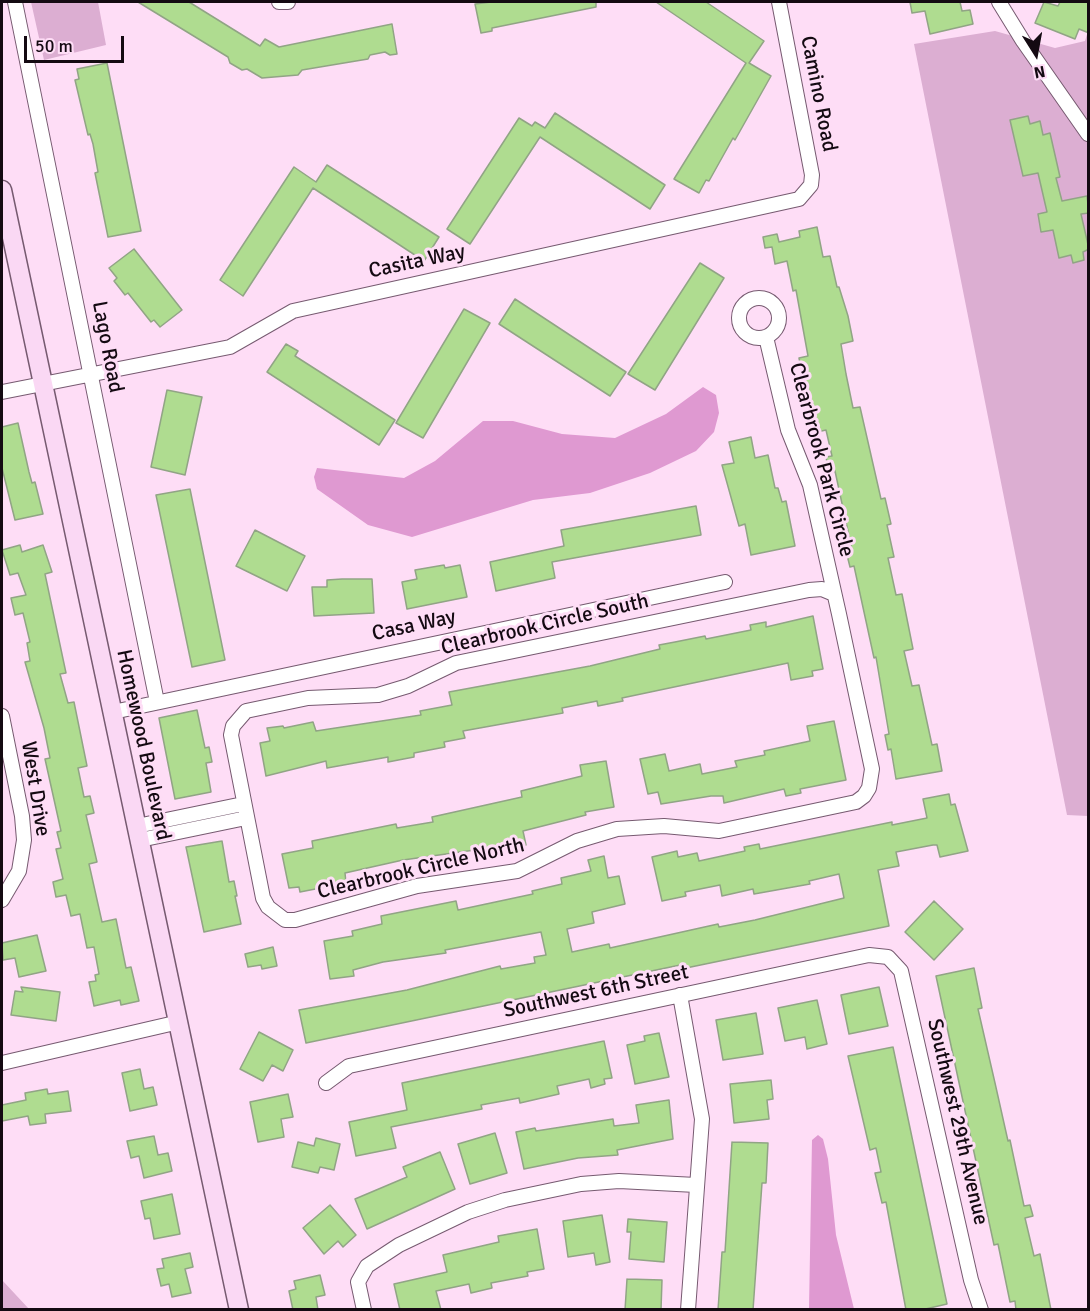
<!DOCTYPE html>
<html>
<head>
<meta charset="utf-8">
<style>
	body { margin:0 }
	#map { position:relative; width:1090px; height:1311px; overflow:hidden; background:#feddf6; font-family:Signika,sans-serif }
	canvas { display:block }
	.frame { position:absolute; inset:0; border:3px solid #140a12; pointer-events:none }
	.north { position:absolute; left:1006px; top:24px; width:60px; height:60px; -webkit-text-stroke:4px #feddf6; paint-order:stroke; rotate:169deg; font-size:16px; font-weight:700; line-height:24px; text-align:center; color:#140a12 }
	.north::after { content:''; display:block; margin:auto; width:21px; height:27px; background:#140a12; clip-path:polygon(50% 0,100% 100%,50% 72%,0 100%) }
	.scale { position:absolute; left:24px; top:36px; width:100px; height:27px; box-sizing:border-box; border:3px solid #140a12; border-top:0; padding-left:8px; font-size:18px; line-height:21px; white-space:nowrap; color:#140a12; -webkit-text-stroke:4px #feddf6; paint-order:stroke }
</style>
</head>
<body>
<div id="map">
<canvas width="1090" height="1311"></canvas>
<div class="frame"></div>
<div class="north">N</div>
<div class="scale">50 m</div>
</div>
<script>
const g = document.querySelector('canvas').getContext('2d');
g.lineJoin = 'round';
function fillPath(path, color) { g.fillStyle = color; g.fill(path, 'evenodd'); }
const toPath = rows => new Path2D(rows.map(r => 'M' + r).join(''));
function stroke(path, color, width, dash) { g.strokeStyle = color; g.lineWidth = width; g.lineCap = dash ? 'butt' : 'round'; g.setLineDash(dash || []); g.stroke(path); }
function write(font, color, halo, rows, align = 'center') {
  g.font = font + ' Signika,sans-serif'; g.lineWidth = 6; g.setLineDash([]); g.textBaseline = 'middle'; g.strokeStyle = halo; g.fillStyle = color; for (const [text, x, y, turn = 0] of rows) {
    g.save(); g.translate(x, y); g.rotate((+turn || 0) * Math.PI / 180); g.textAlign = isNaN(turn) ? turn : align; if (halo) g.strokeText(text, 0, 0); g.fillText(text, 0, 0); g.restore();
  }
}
fillPath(toPath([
	[31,2,98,2,106,45,44,60],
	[995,31,1055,48,1085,41,1088,31,1088,816,1067,815,914,44],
	[2,1280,29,1309,2,1309]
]), '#dcaed2');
fillPath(toPath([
	[703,387,716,395,719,413,714,432,696,451,650,473,590,493,533,500,412,537,368,525,317,489,314,477,317,468,404,478,435,461,483,421,513,421,562,434,615,438,666,414],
	[818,1135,823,1139,828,1159,836,1235,854,1309,809,1309,812,1140]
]), '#df99d1');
const building = toPath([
	[138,2,189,2,260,46,265,39,279,47,392,24,397,54,390,55,385,52,370,55,368,59,302,70,298,75,262,78,247,69,242,70,230,63,228,57,138,2],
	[491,2,596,2,596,7,492,28,492,31,481,33,475,4,491,2],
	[656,2,706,2,764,41,749,63,771,76,735,140,733,138,709,181,706,180,699,193,674,179,746,63,656,2],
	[910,2,960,2,962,11,970,10,973,24,930,34,925,11,912,13,910,2],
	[1044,2,1058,6,1060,2,1089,2,1089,33,1079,29,1075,39,1035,23,1044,2],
	[107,63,141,231,108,237,95,173,98,172,93,144,90,134,88,135,75,80,79,79,77,69,107,63],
	[555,113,665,185,650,209,540,137,470,244,447,229,519,118,532,126,535,122,545,128,555,113],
	[1028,116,1030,124,1040,121,1043,135,1050,133,1060,177,1056,178,1062,201,1087,196,1089,213,1081,214,1089,249,1083,252,1084,260,1073,263,1071,255,1059,258,1053,230,1041,232,1038,214,1047,212,1038,173,1023,176,1010,120,1028,116],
	[327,165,439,237,424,261,313,188,243,296,220,280,294,167,316,182,327,165],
	[817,227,823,257,830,256,837,287,839,287,848,316,853,341,841,344,846,374,853,408,860,407,881,499,885,498,891,524,887,525,894,557,888,558,896,595,902,594,913,649,904,651,912,686,919,685,932,745,937,744,942,771,896,779,891,749,888,750,885,735,889,734,876,657,874,658,854,566,850,567,846,551,852,550,835,471,829,473,826,457,832,456,826,430,817,432,805,389,799,358,808,356,796,290,793,291,787,261,775,264,772,247,765,248,763,237,777,234,779,242,800,237,799,231,817,227],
	[134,249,182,310,160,327,154,320,151,322,128,293,125,295,114,281,117,278,109,268,134,249],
	[700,263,724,278,655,390,628,374,700,263],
	[515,299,626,372,610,396,499,324,515,299],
	[464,309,490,323,423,438,396,423,464,309],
	[286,344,298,351,295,356,395,420,379,445,267,372,286,344],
	[167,390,202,397,185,475,151,467,167,390],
	[18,423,29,472,32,483,35,482,43,514,15,520,2,468,2,427,18,423],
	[751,437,755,458,768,455,775,488,778,488,782,502,786,501,795,546,751,555,745,524,739,526,722,465,734,463,729,442,751,437],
	[190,489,225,660,192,667,156,495,190,489],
	[696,506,701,535,552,562,555,578,496,591,490,562,564,546,561,530,696,506],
	[255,530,305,556,287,591,236,566,255,530],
	[20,545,22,552,43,545,52,572,45,574,66,673,60,674,68,703,74,702,87,766,78,768,84,797,90,796,94,813,86,815,97,862,89,864,102,922,116,919,126,968,131,967,139,1001,121,1005,120,1000,94,1006,89,982,96,981,95,975,99,974,94,947,87,948,80,914,71,916,66,895,56,897,53,882,63,879,56,849,61,848,57,832,61,831,45,759,50,758,44,728,25,662,30,661,27,643,30,642,23,613,15,615,11,598,26,595,18,573,10,575,2,550,20,545],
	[444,565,445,568,460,565,467,597,407,609,402,582,417,579,415,570,444,565],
	[342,579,372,579,374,613,314,616,312,587,327,587,327,580,342,579],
	[813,616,823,669,812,671,813,676,791,680,788,663,622,698,623,701,598,706,597,701,562,708,563,713,463,731,465,738,444,742,445,747,414,753,414,757,388,762,388,757,327,768,326,761,266,776,260,743,270,741,267,728,283,726,284,728,313,722,316,731,421,715,420,711,452,705,449,692,590,666,660,649,659,645,675,642,705,636,706,639,751,630,750,625,766,622,766,627,813,616],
	[197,710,205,748,209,747,212,762,206,763,211,792,175,799,159,718,197,710],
	[834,721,846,780,800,789,801,793,786,796,784,789,724,803,723,796,711,796,661,804,658,792,648,794,640,759,665,754,669,771,700,764,702,774,737,767,735,761,765,755,764,751,810,741,807,726,834,721],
	[606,761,614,807,585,812,586,815,523,831,526,845,483,856,482,849,403,860,345,873,346,883,300,892,299,887,289,888,282,854,313,848,312,841,396,824,397,828,433,822,432,817,522,797,521,791,582,776,580,765,606,761],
	[949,794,951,805,955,804,968,851,940,857,937,845,933,845,896,852,899,866,878,870,889,926,686,968,685,964,306,1043,299,1010,407,990,500,966,501,969,535,963,534,957,546,955,541,932,445,950,446,953,383,962,353,970,354,976,330,979,324,941,353,936,352,931,382,924,381,916,456,901,458,910,533,894,532,891,562,884,561,878,591,871,588,860,604,856,608,878,619,876,625,904,592,912,594,923,567,929,572,952,609,944,610,948,718,924,719,927,755,920,844,898,839,874,809,881,810,884,754,894,753,889,722,896,720,885,685,892,686,896,662,901,652,857,677,851,678,857,697,853,699,861,745,851,744,847,759,844,760,849,892,822,892,825,927,818,923,799,949,794],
	[222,841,229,882,234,881,237,896,235,896,241,924,204,932,186,847,222,841],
	[934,901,963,929,934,960,905,932,934,901],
	[37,935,46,971,19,977,15,958,3,960,2,943,37,935],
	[273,947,277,966,262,969,261,965,248,967,245,954,273,947],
	[974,968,982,1008,978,1009,995,1083,1008,1141,1010,1140,1024,1206,1030,1205,1033,1216,1025,1218,1034,1256,1040,1254,1051,1310,1016,1310,1015,1301,1010,1302,998,1244,994,1245,936,976,974,968],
	[21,987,60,992,56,1021,11,1015,15,991,23,992,21,987],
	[879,987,888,1026,849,1034,841,995,879,987],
	[817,1000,827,1044,807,1049,805,1037,785,1041,778,1008,817,1000],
	[756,1013,763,1054,723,1060,716,1020,756,1013],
	[259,1032,293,1050,283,1071,272,1065,263,1081,240,1069,259,1032],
	[659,1033,669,1077,635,1084,627,1045,645,1041,644,1036,659,1033],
	[604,1041,612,1078,604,1079,605,1084,591,1088,589,1079,557,1086,559,1094,520,1103,519,1098,481,1105,482,1109,391,1127,396,1148,356,1156,349,1122,407,1110,402,1083,604,1041],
	[893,1047,947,1304,921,1310,906,1310,886,1202,882,1203,875,1173,881,1172,876,1148,870,1150,848,1056,893,1047],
	[140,1069,144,1089,153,1087,157,1105,130,1111,122,1073,140,1069],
	[771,1080,773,1099,767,1100,769,1119,734,1123,730,1084,771,1080],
	[47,1089,48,1094,68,1091,71,1111,45,1114,46,1123,30,1125,28,1116,2,1121,2,1105,26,1100,25,1093,47,1089],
	[288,1094,293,1117,281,1119,284,1137,258,1142,250,1102,288,1094],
	[669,1100,673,1139,617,1150,618,1155,578,1158,524,1169,516,1132,535,1128,536,1131,613,1119,614,1126,639,1123,636,1105,669,1100],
	[495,1133,507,1173,470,1184,458,1144,495,1133],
	[154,1136,158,1155,168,1153,172,1171,144,1178,139,1156,131,1158,127,1141,154,1136],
	[316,1138,340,1144,334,1170,320,1167,318,1173,292,1167,298,1142,314,1146,316,1138],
	[732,1142,768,1143,766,1183,762,1183,753,1310,718,1310,722,1252,725,1252,732,1142],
	[440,1152,455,1189,367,1229,355,1199,407,1177,403,1167,440,1152],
	[172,1194,180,1234,154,1239,150,1218,145,1219,141,1201,172,1194],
	[330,1205,356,1235,343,1247,338,1241,324,1254,303,1228,330,1205],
	[602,1215,610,1262,596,1265,594,1253,568,1257,563,1221,602,1215],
	[628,1219,667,1222,664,1262,629,1259,631,1232,627,1232,628,1219],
	[537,1229,544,1269,527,1272,528,1276,491,1283,492,1288,471,1293,469,1284,436,1291,441,1310,400,1310,394,1284,447,1272,443,1255,499,1242,498,1236,537,1229],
	[190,1253,193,1267,185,1269,191,1293,172,1297,169,1284,161,1286,157,1269,164,1268,162,1259,190,1253],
	[320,1275,325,1295,316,1297,318,1310,293,1310,289,1291,296,1289,294,1281,320,1275],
	[627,1279,662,1280,661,1310,625,1310,627,1279]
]);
fillPath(building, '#afdc90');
stroke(building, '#91a485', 1.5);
const street = toPath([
	[15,2,157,702],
	[279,2,288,2],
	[999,2,1023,41,1088,134],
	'739 318a20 20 0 1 1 40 0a20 20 0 1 1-40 0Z',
	[766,337,788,430,810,485,839,614,872,769,869,788,864,796,856,802,719,831,664,826,617,829,577,841,517,871,417,886,295,920,285,920,268,907,263,898,231,735,233,726,246,711,308,698,378,695,408,686,456,663,809,590,822,589,834,594],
	[2,392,230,347,293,311,799,199,811,185,812,175,779,2],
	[113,712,725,582],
	[2,716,22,816,24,840,19,871,2,900],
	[137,826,243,804],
	[140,840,246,818],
	[680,995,702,1119,688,1310],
	[2,1063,179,1022],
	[326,1083,349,1066,869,955,888,957,901,971,971,1280,981,1310],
	[364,1310,358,1282,367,1266,399,1245,468,1212,505,1200,581,1184,619,1181,696,1185]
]);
const secondary = toPath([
	[2,190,239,1310]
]);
stroke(street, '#765a70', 16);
stroke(secondary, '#765a70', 21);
stroke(street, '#fff', 14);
stroke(secondary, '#fad8f4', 18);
write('21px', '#140a12', '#feddf6', [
	["Camino Road",818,94,79],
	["Casita Way",417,262,-12],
	["Lago Road",107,347,79],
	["Clearbrook Park Circle",821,460,75],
	["Clearbrook Circle South",545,625,-13],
	["Casa Way",414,626,-12],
	["Homewood Boulevard",143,745,78],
	["West Drive",35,789,81],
	["Clearbrook Circle North",421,869,-13],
	["Southwest 6th Street",596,992,-12],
	["Southwest 29th Avenue",957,1122,77]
]);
</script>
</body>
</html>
